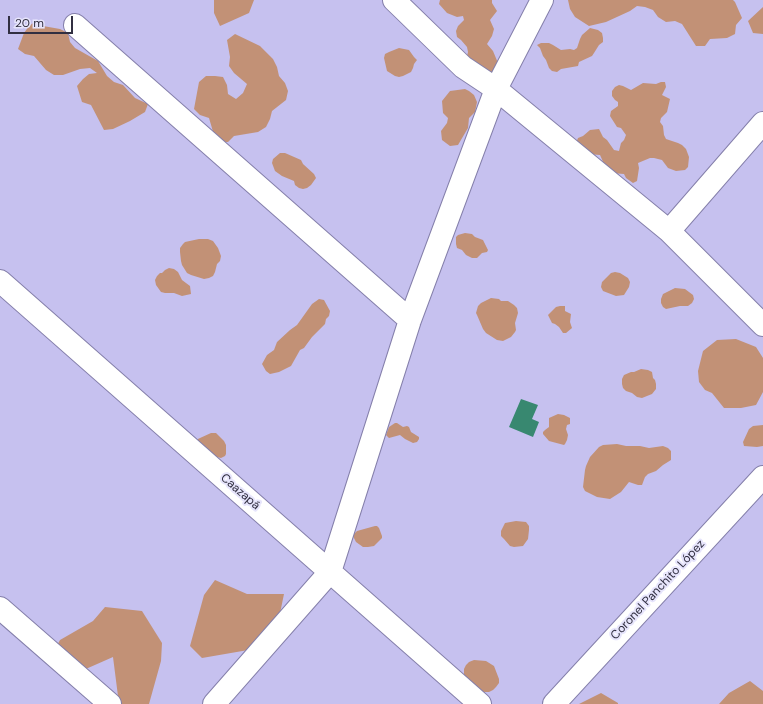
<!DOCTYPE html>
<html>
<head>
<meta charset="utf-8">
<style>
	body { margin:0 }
	#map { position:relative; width:763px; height:704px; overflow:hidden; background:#c6c1ef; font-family:"DM Sans",sans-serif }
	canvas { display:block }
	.scale { position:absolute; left:8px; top:16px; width:65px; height:18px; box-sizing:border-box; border:2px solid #312f41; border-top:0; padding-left:5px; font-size:12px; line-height:14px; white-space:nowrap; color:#312f41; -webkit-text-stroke:3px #e7e5fc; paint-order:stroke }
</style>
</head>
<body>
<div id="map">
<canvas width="763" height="704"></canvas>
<div class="scale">20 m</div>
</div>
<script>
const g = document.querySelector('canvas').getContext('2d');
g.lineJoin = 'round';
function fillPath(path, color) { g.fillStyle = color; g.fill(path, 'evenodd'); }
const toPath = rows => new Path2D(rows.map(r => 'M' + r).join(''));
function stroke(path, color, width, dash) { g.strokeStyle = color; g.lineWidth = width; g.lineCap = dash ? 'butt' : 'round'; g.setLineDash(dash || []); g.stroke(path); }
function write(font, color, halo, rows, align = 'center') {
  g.font = font + ' "DM Sans",sans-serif'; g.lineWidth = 4; g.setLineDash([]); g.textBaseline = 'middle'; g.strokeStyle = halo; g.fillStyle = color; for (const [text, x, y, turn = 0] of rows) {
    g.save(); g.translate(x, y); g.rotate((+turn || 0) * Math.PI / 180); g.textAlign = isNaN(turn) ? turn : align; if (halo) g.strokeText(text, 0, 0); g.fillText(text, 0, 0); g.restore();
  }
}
fillPath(toPath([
	[214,0,254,0,249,13,220,26,214,13],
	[440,0,492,0,492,3,497,11,490,20,494,29,492,36,487,44,493,51,498,63,494,83,465,64,468,52,467,47,461,40,457,37,456,31,458,26,464,20,463,16,457,17,447,13,439,4],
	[568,0,733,0,735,2,742,18,736,25,735,34,727,38,710,39,705,46,696,46,682,24,675,21,666,22,658,17,653,10,645,7,637,6,630,11,606,22,589,26,575,17,570,9],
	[763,7,763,34,753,33,748,21],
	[36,21,43,26,60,29,68,33,70,42,75,48,98,61,107,76,114,82,123,85,135,98,148,104,145,112,130,121,113,129,104,130,91,105,82,102,77,86,83,79,89,74,97,73,90,68,80,69,63,75,54,75,46,70,34,56,25,54,18,49,24,33,29,26],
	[590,28,598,30,602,33,603,38,603,42,599,45,594,53,592,56,579,62,578,66,561,69,557,72,552,71,549,68,546,60,543,56,540,48,537,45,541,43,549,43,553,45,561,50,570,49,574,50,577,48,580,39,582,35],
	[235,34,260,46,273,59,277,67,279,76,285,83,288,91,286,100,272,111,270,119,266,127,258,132,234,136,228,142,219,142,214,135,209,118,200,115,194,109,199,82,206,76,215,76,223,77,227,85,228,94,236,99,243,93,247,84,234,73,229,66,230,57,227,40],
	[399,48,409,50,414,57,417,60,414,64,413,68,411,72,403,76,399,77,395,76,387,71,384,58,385,54,389,52],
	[661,82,665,82,666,87,662,95,670,99,667,112,661,118,660,122,663,126,664,135,666,139,678,143,682,145,686,149,689,157,688,167,685,170,676,171,668,168,662,160,654,158,650,158,638,163,639,168,637,181,633,183,626,178,624,174,611,173,605,166,600,155,587,154,576,143,578,138,583,136,590,130,599,129,603,137,607,140,614,150,619,151,621,143,624,140,626,135,621,128,617,127,610,116,611,111,618,106,618,102,615,100,612,96,612,91,615,87,619,85,623,86,631,90,643,83,656,84],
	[465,89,469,91,474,95,477,102,475,112,469,118,468,128,458,145,450,146,442,140,441,131,447,123,448,118,443,113,442,101,450,91],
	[280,153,285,153,301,160,303,164,314,174,316,178,311,185,307,188,303,189,299,188,295,185,294,181,282,176,275,171,272,163,273,159],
	[465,233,472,234,475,237,483,240,488,250,487,252,482,253,477,258,472,258,466,255,462,250,457,248,456,244,456,237,458,235],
	[199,239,208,239,213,241,218,248,221,256,220,261,217,264,215,272,213,276,209,278,204,279,191,275,187,273,182,265,181,261,180,252,180,248,183,244,185,242],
	[169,268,174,269,178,272,182,280,190,286,191,294,182,296,174,293,165,293,161,292,156,285,155,280,157,276,160,273,162,273,165,270],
	[615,272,620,273,628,278,630,282,629,287,624,295,616,296,603,291,601,287,602,282,611,273],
	[675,288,685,289,693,295,694,299,692,303,688,306,680,306,666,309,663,307,661,303,661,299,663,294],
	[491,298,499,299,501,301,508,301,514,305,517,308,518,313,515,323,516,330,515,332,511,337,503,341,497,340,486,333,483,329,477,315,476,313,478,306,481,303],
	[319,299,324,300,330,311,329,316,326,319,325,324,312,337,304,348,300,350,291,366,279,372,270,374,266,371,262,364,267,355,274,350,277,342,290,330,297,325,312,304],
	[560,306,565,306,565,311,571,314,570,322,572,328,566,333,563,333,559,327,555,324,552,323,548,315,556,307],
	[736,339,756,347,763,358,763,392,756,405,741,408,724,408,712,393,705,390,699,382,698,371,703,351,717,340],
	[641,369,648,370,652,372,653,378,655,380,656,384,656,389,652,394,642,398,637,397,632,393,626,391,623,388,622,384,622,379,624,375,631,372,634,372],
	[558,414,564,415,570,418,570,424,567,425,566,429,568,435,567,440,565,444,564,445,549,441,543,434,543,432,545,430,549,427,549,418],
	[395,423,397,423,403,427,407,426,409,427,411,432,419,437,419,439,417,442,413,443,405,439,400,435,389,438,386,435,389,427],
	[763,425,763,446,757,447,744,446,743,442,749,429,753,426],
	[211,433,216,433,224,441,226,445,226,454,225,456,221,458,212,456,198,441,198,439,200,438],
	[617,444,626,446,640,446,649,448,663,446,668,448,671,451,671,460,663,465,656,471,648,474,645,477,642,485,638,485,629,482,621,492,610,499,597,497,585,491,583,487,585,470,586,466,590,457,599,447,603,445],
	[516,521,526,522,529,526,529,530,528,539,523,546,514,547,510,546,504,539,501,536,501,531,505,523],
	[375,526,377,526,379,528,382,536,382,538,374,546,368,547,363,547,356,542,353,536,354,534,357,531],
	[215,580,247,594,284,594,278,623,254,649,202,658,190,646,204,595],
	[105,607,142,611,162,643,161,661,149,704,119,704,113,657,79,672,51,656,60,640,93,621],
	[474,660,486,661,494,666,499,679,499,683,496,687,493,690,489,692,485,692,476,691,464,678,464,669,466,665,469,662],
	[750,681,763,691,763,704,719,704,729,693],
	[601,693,618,703,618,704,579,704]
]), '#c29176');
fillPath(toPath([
	[521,399,538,405,532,419,539,422,533,437,509,427]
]), '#388870');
const minor = toPath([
	[394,0,463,67,496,89,669,231,763,325],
	[75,25,410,320],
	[669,231,763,123],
	[0,281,480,704],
	[0,608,110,704],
	[214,704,330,572,410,320,496,89,542,0],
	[554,704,763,477]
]);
stroke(minor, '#847faa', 24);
stroke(minor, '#fff', 22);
write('12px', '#312f41', '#e7e5fc', [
	["Caazapá",240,492,41],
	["Coronel Panchito López",658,590,-47]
]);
</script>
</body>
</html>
